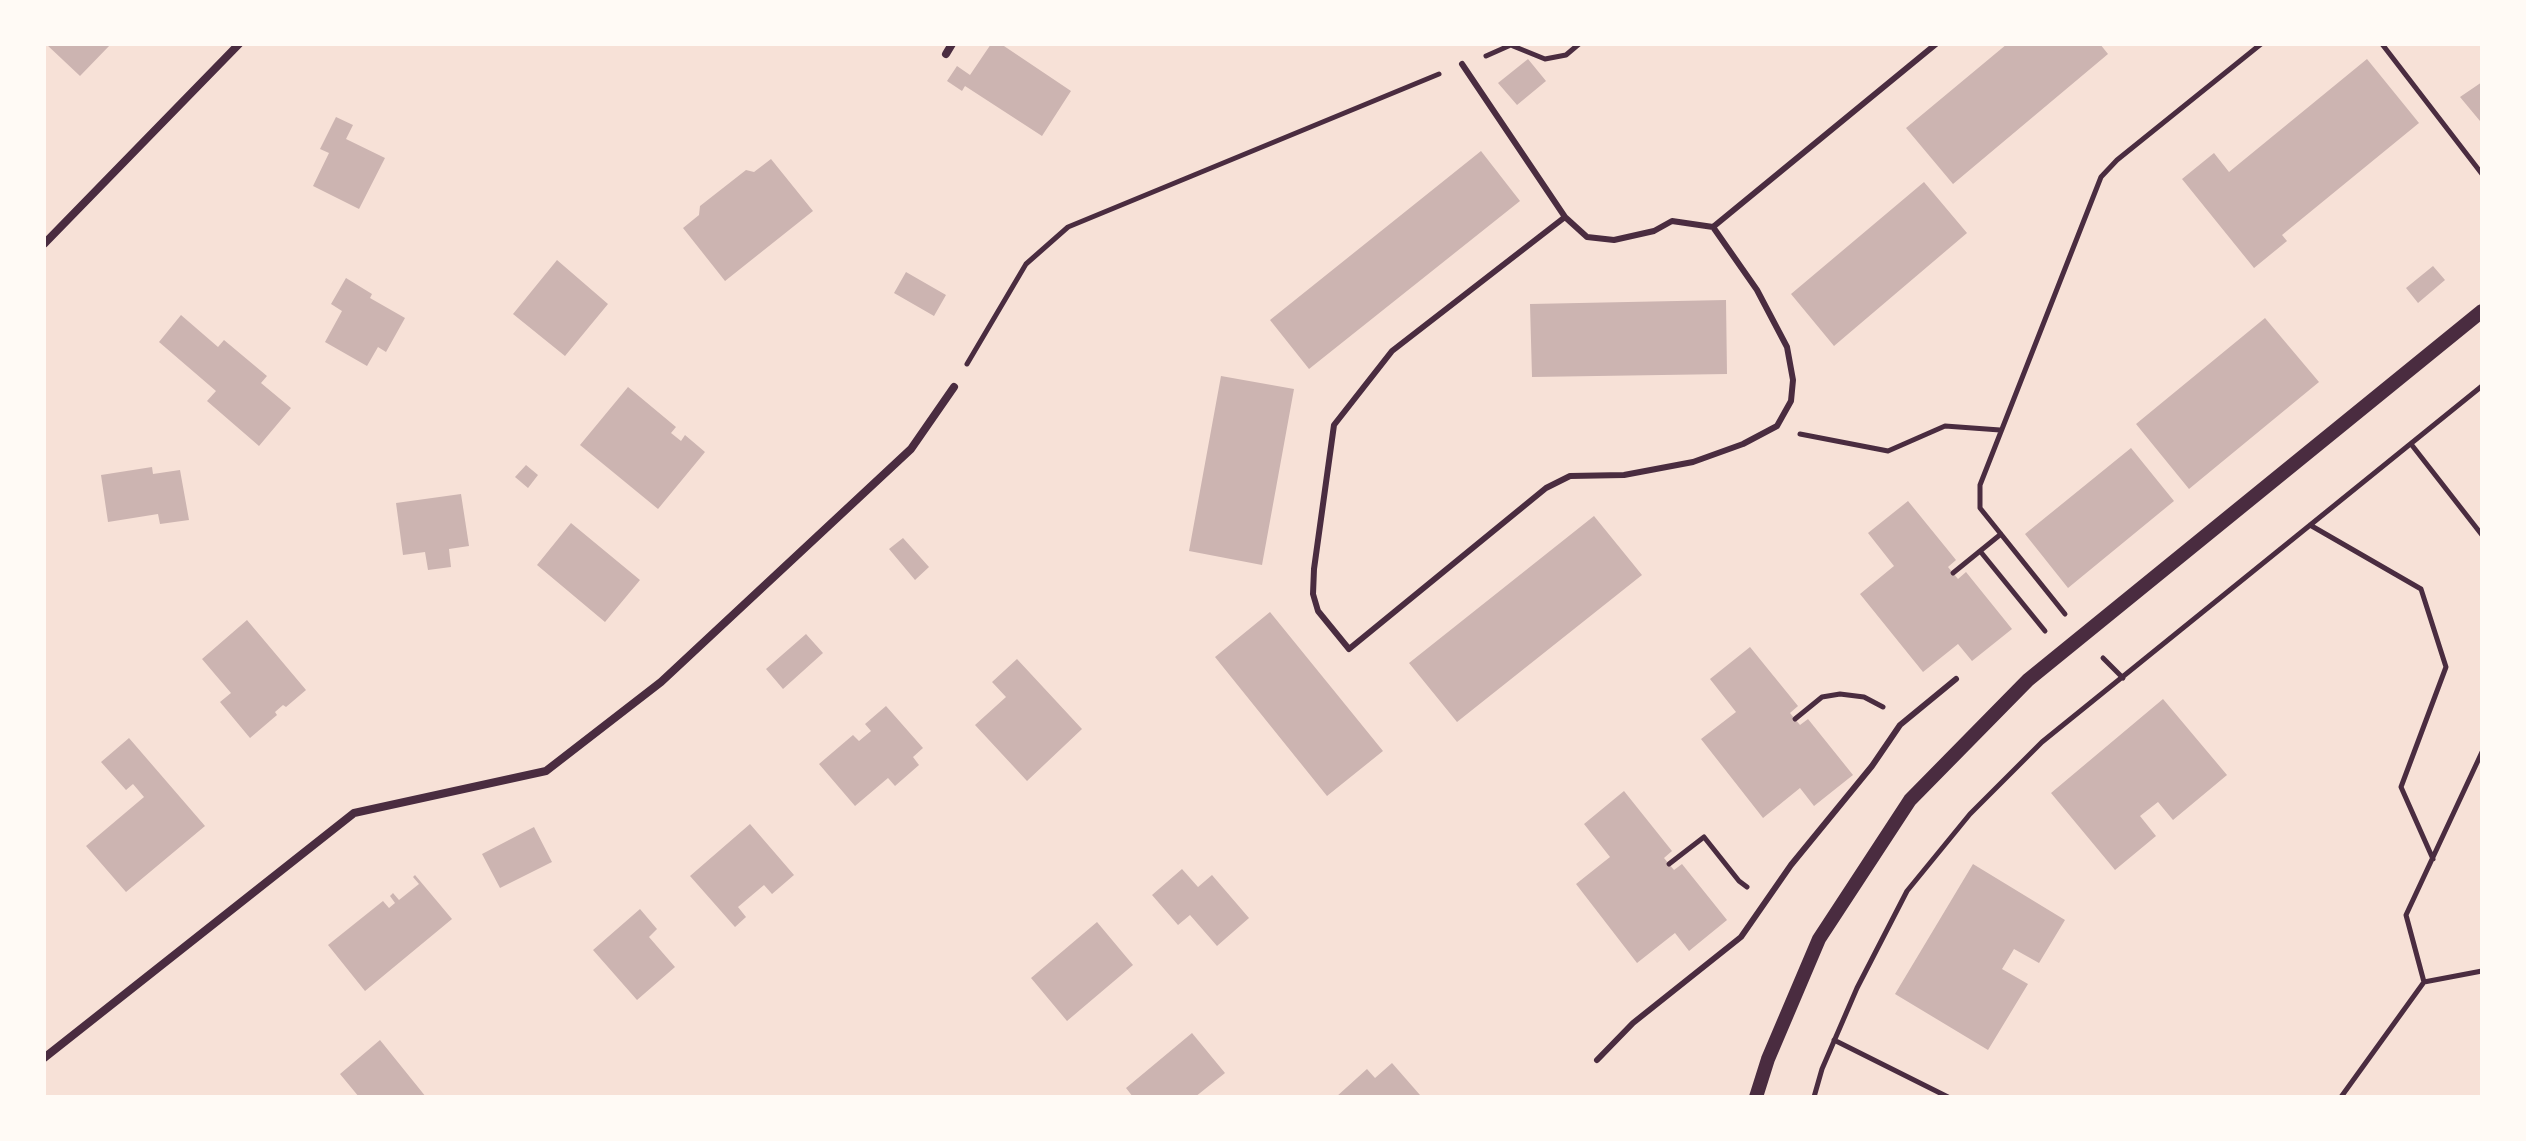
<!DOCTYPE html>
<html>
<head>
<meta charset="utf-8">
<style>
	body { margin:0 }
	#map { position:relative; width:2526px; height:1141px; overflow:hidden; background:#f7e1d7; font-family:Poppins,sans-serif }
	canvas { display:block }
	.frame { position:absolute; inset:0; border:46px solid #fffaf5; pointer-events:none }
</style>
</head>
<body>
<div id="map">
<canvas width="2526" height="1141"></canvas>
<div class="frame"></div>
</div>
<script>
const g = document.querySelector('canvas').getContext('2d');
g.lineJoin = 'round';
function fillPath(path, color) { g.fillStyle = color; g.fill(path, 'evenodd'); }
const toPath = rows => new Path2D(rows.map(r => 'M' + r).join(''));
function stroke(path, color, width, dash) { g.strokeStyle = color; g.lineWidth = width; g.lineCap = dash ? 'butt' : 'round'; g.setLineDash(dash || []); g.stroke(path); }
fillPath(toPath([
	[46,44,111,44,80,76],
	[991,44,1001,44,1071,91,1042,136,965,86,962,91,947,81,957,66,970,75],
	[2007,44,2100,44,2108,54,1953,184,1906,128],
	[1528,59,1546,81,1517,105,1498,83],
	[2367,59,2419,123,2282,235,2287,241,2254,268,2182,179,2214,153,2229,172],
	[2482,82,2482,120,2480,121,2460,97],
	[336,117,353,125,346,139,385,158,359,209,313,186,329,153,320,149],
	[1481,151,1520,201,1309,369,1270,320],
	[771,159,813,211,725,281,683,228,699,215,700,206,746,170,754,172],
	[1924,182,1967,233,1834,346,1791,294],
	[557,260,608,304,565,356,513,314],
	[2433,266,2445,280,2418,303,2406,288],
	[906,272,946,295,934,316,894,293],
	[346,278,372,294,370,298,405,318,386,352,378,347,367,366,325,342,342,311,331,304],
	[1726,300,1727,374,1532,377,1530,304],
	[181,315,218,347,224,340,267,376,261,383,291,408,259,446,207,401,216,391,159,342],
	[2265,318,2319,382,2189,489,2136,424],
	[1221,376,1294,389,1262,565,1189,551],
	[628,387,676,427,671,433,681,441,685,435,705,452,658,509,580,445],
	[2131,448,2174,501,2068,588,2025,534],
	[526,465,538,475,528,488,515,477],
	[152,467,153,474,180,470,189,520,160,524,158,514,108,522,101,475],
	[461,494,469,546,449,549,451,567,428,570,425,552,403,555,396,503],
	[1908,501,1956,560,1948,567,1958,579,1966,572,2012,629,1972,661,1958,644,1923,672,1860,594,1894,566,1868,533],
	[1594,516,1642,575,1457,722,1409,663],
	[571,523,640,580,605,622,537,565],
	[903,538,929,567,915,580,889,549],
	[1270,612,1383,751,1327,796,1215,657],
	[247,620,306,690,286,707,283,705,275,712,277,715,250,738,220,702,231,693,202,659],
	[806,634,823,653,783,689,766,669],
	[1750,647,1798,706,1790,713,1800,725,1808,719,1853,775,1814,806,1800,788,1763,818,1701,739,1736,712,1710,679],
	[1017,659,1082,729,1027,781,975,725,1006,697,992,682],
	[2163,699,2227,775,2173,820,2158,802,2140,816,2156,836,2115,870,2051,793],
	[886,706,923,748,913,757,919,765,895,786,888,778,855,806,819,764,853,735,859,741,871,731,865,724],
	[129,738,205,826,126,892,86,846,144,797,133,784,126,790,101,762],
	[1624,791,1672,851,1664,858,1674,870,1682,864,1727,920,1689,951,1675,933,1637,963,1576,884,1610,857,1584,824],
	[750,824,794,875,772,894,764,885,738,907,746,917,735,927,690,876],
	[534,827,552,862,500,888,482,854],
	[1973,864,2065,920,2039,963,2014,949,2002,969,2028,984,1988,1050,1895,994],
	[1182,869,1198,887,1212,875,1249,918,1217,946,1190,915,1178,925,1152,895],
	[415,875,452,919,365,991,328,945,383,901,389,908,395,903,390,896,393,893,399,900,419,884,413,877],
	[640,909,657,929,649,937,675,967,637,1000,593,950],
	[1097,922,1133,965,1067,1021,1031,978],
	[1192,1033,1225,1073,1195,1097,1133,1097,1126,1088],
	[380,1040,426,1097,359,1097,340,1074],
	[1392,1063,1420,1095,1418,1097,1336,1097,1367,1069,1375,1078]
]), '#ccb4b1');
stroke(toPath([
	[2382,44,2482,174],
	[1513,46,1545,59,1566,55,1579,44],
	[1486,56,1513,44],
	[967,364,1026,264,1068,227,1439,74],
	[1800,434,1888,451,1945,426,2000,430],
	[2411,444,2482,535],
	[2310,525,2421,589,2446,667,2401,787,2433,859],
	[1980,551,2045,631],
	[1953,573,2001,534],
	[2065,614,1980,508,1980,485,2101,177,2117,160,2261,44],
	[2103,658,2123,678],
	[1795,719,1822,697,1840,694,1864,697,1883,707],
	[1669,864,1704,837,1739,881,1747,887],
	[2424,982,2406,915,2482,752],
	[1834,1040,1948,1097],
	[1814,1097,1822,1069,1857,988,1907,891,1970,814,2042,742,2482,386],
	[2341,1097,2424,982,2482,971]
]), '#4a2c40', 5);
stroke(toPath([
	[1462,64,1565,217,1392,351,1334,425,1314,569,1313,594,1318,611,1349,649,1546,488,1570,476,1624,475,1693,462,1743,444,1777,426,1791,401,1793,380,1787,347,1757,290,1713,227,1936,44],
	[1565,217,1587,237,1614,240,1654,231,1672,221,1713,227],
	[1597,1060,1633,1023,1741,937,1791,865,1872,766,1900,725,1956,679]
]), '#4a2c40', 6);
stroke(toPath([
	[946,54,952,44],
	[44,244,239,44],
	[44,1058,354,813,546,771,661,682,911,449,954,387]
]), '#4a2c40', 8);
stroke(toPath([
	[1756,1097,1768,1059,1819,939,1910,800,2028,680,2482,311]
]), '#4a2c40', 14);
</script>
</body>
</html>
